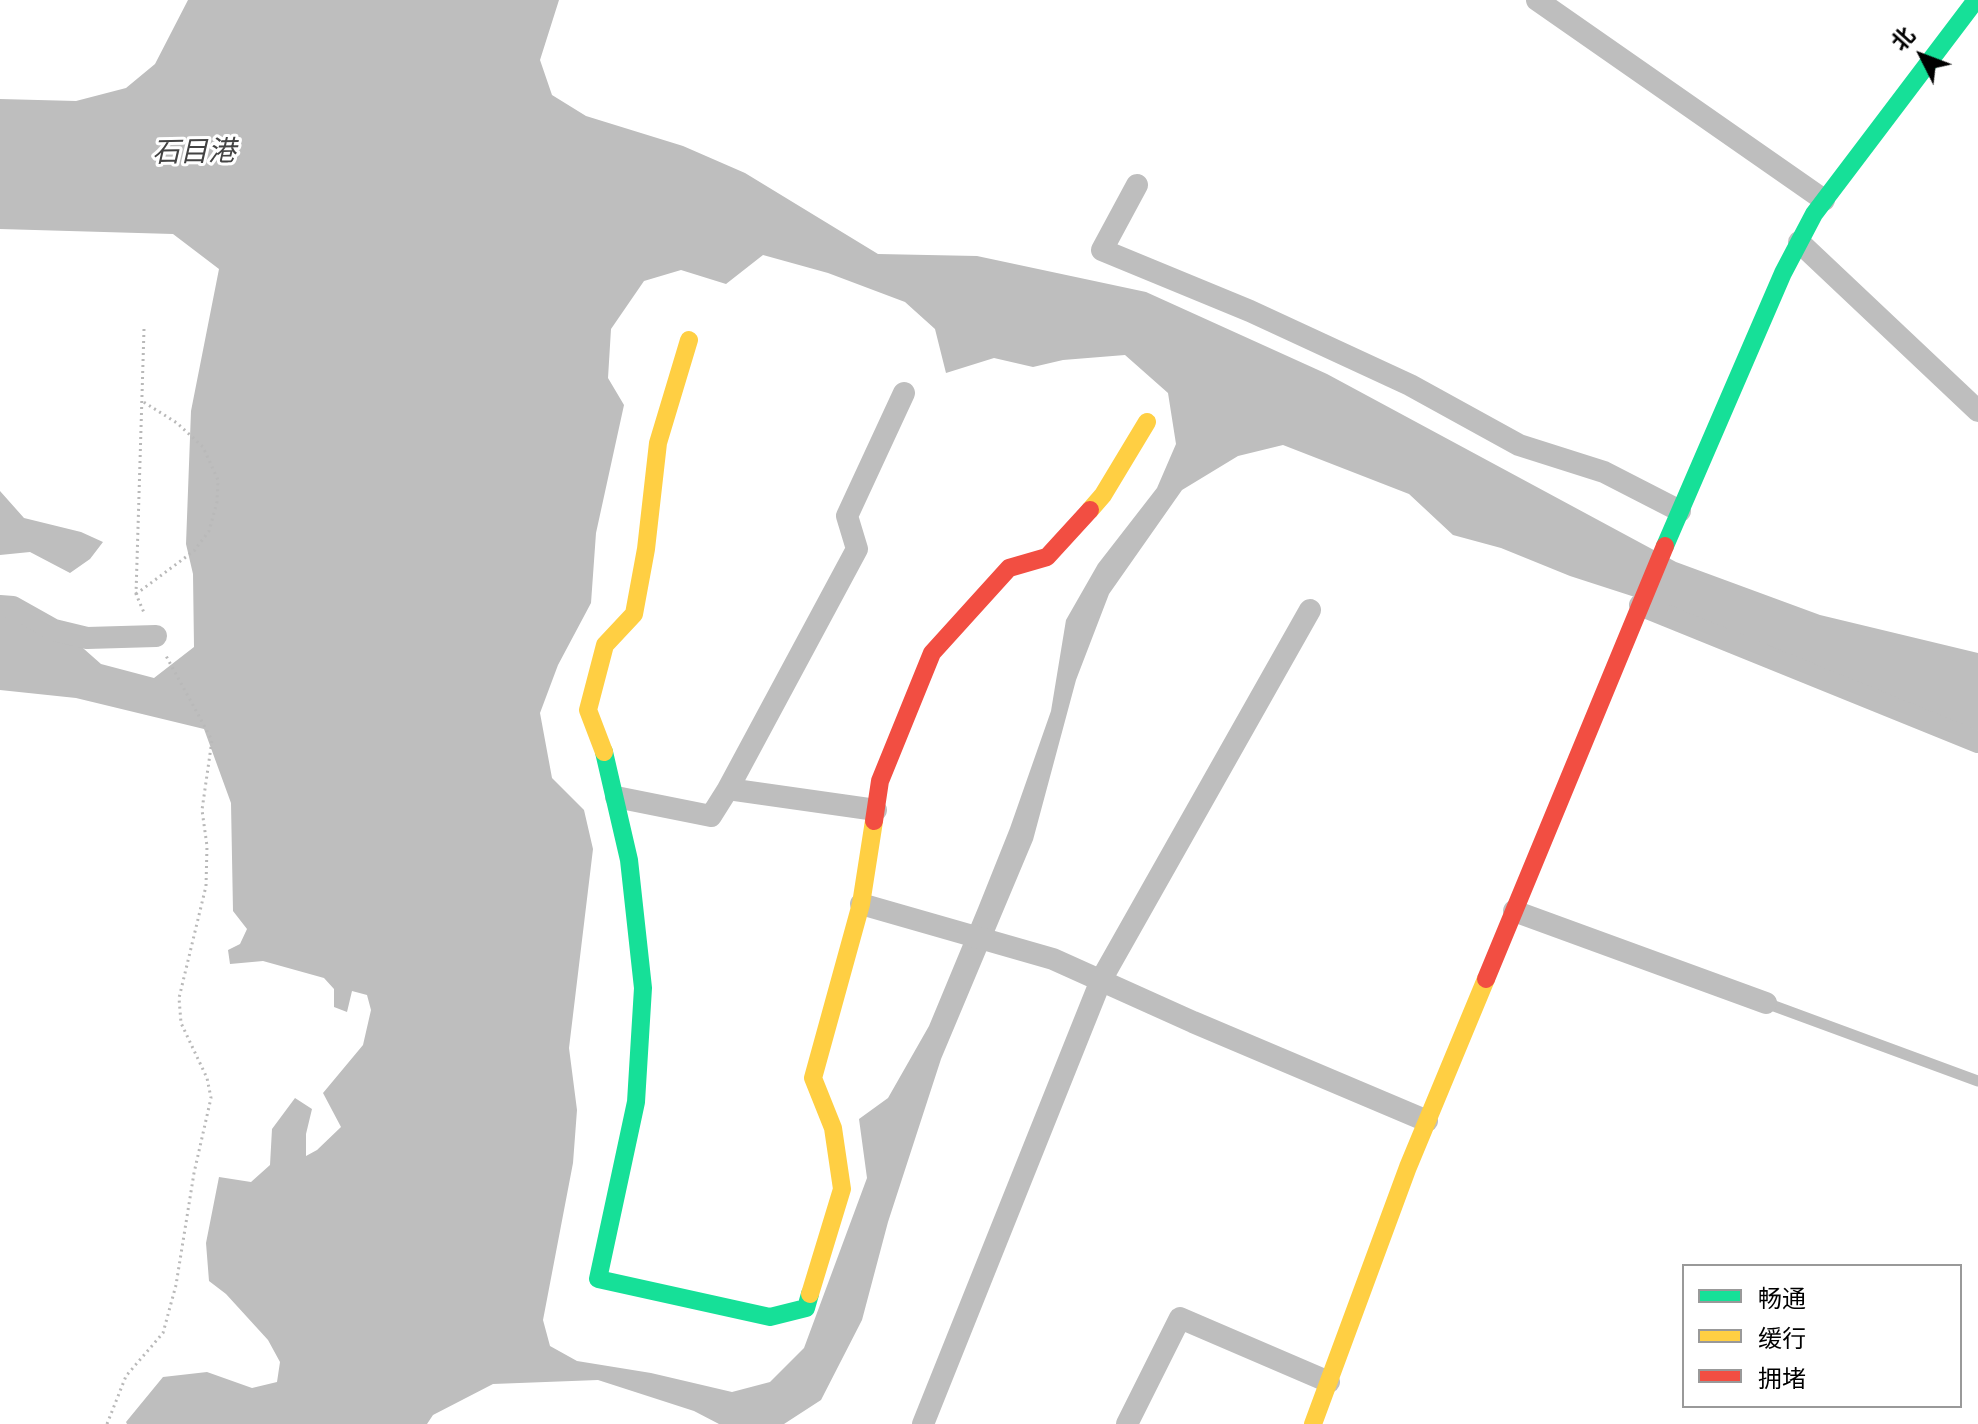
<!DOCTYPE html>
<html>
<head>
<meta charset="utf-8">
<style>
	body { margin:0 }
	#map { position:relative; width:1978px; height:1424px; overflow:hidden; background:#fff; font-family:"Sofia Sans Condensed","Noto Sans SC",sans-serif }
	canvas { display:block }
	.legend { position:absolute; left:1682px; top:1264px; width:280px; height:144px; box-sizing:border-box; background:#fff; border:2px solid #999; margin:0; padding:10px 14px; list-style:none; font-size:24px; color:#000 }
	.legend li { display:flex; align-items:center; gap:16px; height:40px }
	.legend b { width:40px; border:2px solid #999 }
	.north { position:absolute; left:1882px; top:16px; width:80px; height:80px; -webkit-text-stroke:6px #fff; paint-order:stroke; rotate:312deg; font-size:22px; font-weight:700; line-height:32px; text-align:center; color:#000 }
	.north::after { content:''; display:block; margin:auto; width:28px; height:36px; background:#000; clip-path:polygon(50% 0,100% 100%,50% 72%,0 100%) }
</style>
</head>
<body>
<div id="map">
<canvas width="1978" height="1424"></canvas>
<ul class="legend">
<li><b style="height:10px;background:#16e098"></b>畅通</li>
<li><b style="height:10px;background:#ffcf43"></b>缓行</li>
<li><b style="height:10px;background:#f24e42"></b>拥堵</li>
</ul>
<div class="north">北</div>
</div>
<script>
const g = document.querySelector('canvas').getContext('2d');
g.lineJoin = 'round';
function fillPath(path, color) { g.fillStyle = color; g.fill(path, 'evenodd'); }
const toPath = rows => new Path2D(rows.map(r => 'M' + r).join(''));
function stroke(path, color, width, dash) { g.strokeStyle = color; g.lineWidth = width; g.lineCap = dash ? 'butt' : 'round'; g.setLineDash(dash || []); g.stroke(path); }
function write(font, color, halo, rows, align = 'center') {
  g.font = font + ' "Sofia Sans Condensed","Noto Sans SC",sans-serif'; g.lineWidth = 6; g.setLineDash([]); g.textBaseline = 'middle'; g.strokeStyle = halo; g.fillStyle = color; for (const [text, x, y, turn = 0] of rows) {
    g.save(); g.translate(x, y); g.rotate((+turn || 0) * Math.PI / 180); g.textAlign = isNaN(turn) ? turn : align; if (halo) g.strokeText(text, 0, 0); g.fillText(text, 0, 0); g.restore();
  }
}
fillPath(toPath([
	[188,0,559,0,540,60,552,95,586,116,683,146,745,173,878,254,977,256,1146,292,1327,374,1676,562,1820,615,1978,653,1978,731,1675,610,1570,576,1501,548,1453,535,1409,494,1283,445,1238,456,1182,490,1109,594,1076,680,1033,840,941,1059,888,1222,862,1320,821,1400,784,1424,719,1424,694,1411,598,1380,493,1384,433,1415,427,1424,127,1424,126,1422,163,1377,207,1372,252,1388,277,1382,280,1362,268,1340,226,1294,209,1281,206,1243,219,1177,251,1182,270,1165,272,1129,295,1098,312,1109,306,1134,306,1156,317,1150,341,1127,323,1093,363,1045,371,1010,367,995,352,991,347,1012,334,1007,334,989,324,978,263,961,230,964,228,950,240,944,247,929,233,911,231,803,204,729,76,698,0,690,0,608,58,626,101,664,154,678,194,647,193,574,186,544,191,411,219,269,173,234,0,229,0,99,76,101,126,88,155,64],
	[763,255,828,273,905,302,935,329,946,373,994,358,1033,367,1063,360,1125,355,1168,393,1176,444,1157,488,1098,564,1066,620,1051,711,1010,828,978,908,929,1026,888,1098,859,1119,867,1178,804,1348,770,1382,732,1392,651,1373,577,1361,550,1346,543,1320,573,1163,577,1110,569,1048,593,849,584,810,552,778,540,713,558,665,591,603,596,533,624,405,608,378,611,329,644,281,681,270,726,284],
	[0,491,24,518,81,532,103,542,90,559,70,573,30,552,0,555]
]), '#bebebe');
stroke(toPath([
	[144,329,136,594,145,615],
	[136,594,194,551,209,531,217,502,218,480,203,447,177,423,142,401],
	[107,1424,126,1376,163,1333,176,1285,194,1173,211,1098,207,1078,181,1023,179,998,206,886,207,846,202,810,212,740,165,654]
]), '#b9b9b9', 3, [2, 4]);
stroke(toPath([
	[1766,1003,1978,1081]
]), '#bebebe', 11);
stroke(toPath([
	[1537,0,1824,200],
	[1137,185,1102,250,1250,311,1410,385,1519,445,1604,472,1680,511],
	[1799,242,1978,411],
	[1640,605,1978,742],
	[0,606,13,607,54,630,87,638,156,636],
	[728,789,857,549,847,516,904,393],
	[616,797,711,816,728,789,876,810],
	[861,904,1053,959,1193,1022,1427,1121],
	[1514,911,1766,1003],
	[923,1424,1101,980,1310,610],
	[1127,1424,1180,1318,1329,1382]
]), '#bebebe', 22);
stroke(toPath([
	[1665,546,1783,273,1814,214,1976,0],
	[604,752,629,860,643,988,636,1102,598,1279,770,1317,806,1308,810,1294]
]), '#16e098', 18);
stroke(toPath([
	[1090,510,1103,495,1147,422],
	[604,752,588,710,605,645,634,614,646,549,658,443,689,340],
	[810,1294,842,1189,833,1128,813,1078,861,904,874,821],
	[1313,1424,1408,1167,1486,979]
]), '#ffcf43', 18);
stroke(toPath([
	[874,821,880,781,932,653,1009,568,1047,557,1090,510],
	[1486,979,1665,546]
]), '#f24e42', 18);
write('italic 28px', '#434343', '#fff', [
	["石目港",194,154,-1]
]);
</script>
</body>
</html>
